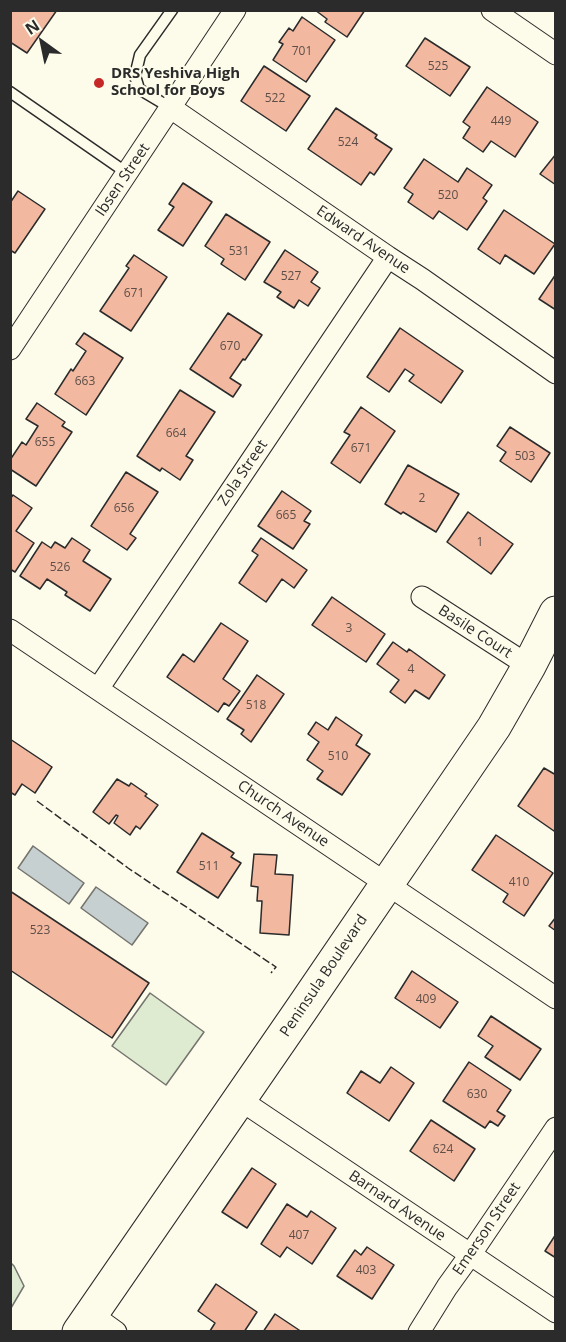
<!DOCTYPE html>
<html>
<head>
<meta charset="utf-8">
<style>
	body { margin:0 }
	#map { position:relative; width:566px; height:1342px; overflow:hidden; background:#fdfbea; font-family:"Open Sans",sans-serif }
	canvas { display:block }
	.frame { position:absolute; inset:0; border:12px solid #2b2b2b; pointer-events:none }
	.north { position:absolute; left:12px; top:12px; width:60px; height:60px; -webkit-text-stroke:4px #fdfbea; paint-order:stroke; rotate:327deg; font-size:16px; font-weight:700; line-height:24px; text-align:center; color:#2b2b2b }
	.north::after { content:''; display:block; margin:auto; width:21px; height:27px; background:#2b2b2b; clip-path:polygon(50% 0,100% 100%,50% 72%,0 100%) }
</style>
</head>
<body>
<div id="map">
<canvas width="566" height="1342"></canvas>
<div class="frame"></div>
<div class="north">N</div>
</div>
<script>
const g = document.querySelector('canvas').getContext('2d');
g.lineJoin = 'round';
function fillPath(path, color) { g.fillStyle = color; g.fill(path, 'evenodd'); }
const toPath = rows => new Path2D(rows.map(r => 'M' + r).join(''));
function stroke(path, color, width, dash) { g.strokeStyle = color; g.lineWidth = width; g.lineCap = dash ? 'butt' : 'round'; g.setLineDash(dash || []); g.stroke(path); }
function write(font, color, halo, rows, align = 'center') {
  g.font = font + ' "Open Sans",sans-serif'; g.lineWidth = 4.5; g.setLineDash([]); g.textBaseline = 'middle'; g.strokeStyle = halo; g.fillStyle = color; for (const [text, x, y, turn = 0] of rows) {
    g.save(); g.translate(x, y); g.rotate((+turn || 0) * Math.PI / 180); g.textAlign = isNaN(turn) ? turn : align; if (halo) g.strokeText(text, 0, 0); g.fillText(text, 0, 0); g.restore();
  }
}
const green = toPath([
	[150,993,204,1032,166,1085,112,1046,150,993],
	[11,1263,14,1266,24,1286,11,1308,11,1263]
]);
fillPath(green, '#deebd1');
stroke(green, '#74746e', 1.5);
const water = toPath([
	[33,846,84,883,69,904,18,868,33,846],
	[96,887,148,923,132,945,81,908,96,887]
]);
fillPath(water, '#c7d0d0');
stroke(water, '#74746e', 1.5);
const building = toPath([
	[10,10,57,10,27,53,10,42,10,10],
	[315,10,365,10,347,37,325,22,327,19,315,10],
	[302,17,335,40,306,82,273,60,283,44,279,42,289,28,293,31,302,17],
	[425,38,470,67,450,96,406,66,425,38],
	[264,66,310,96,286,131,241,101,264,66],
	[487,87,538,122,515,157,491,141,483,152,463,138,470,127,463,122,487,87],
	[336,108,377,135,375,138,392,149,374,175,370,172,361,185,308,149,336,108],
	[556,154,556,185,540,174,556,154],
	[424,159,458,182,467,168,492,185,483,198,487,201,467,230,439,211,433,219,408,202,413,194,404,188,424,159],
	[183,183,212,202,183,246,158,230,174,207,169,204,183,183],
	[18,191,45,209,15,253,10,250,10,203,18,191],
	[504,210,555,244,534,274,505,255,500,264,478,249,504,210],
	[226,214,270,242,245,280,221,264,224,259,205,246,226,214],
	[285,250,318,272,311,282,320,288,308,306,299,300,294,308,277,297,281,292,264,282,285,250],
	[134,255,167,277,131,331,100,311,129,268,126,266,134,255],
	[556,274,556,310,539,299,556,274],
	[228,313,262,335,245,360,243,359,230,378,241,385,233,397,190,369,228,313],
	[400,328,463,371,441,403,409,381,414,375,405,369,389,392,367,377,400,328],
	[84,333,123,358,86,415,55,394,71,369,73,371,86,351,76,344,84,333],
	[180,390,215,412,186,456,193,460,180,480,162,468,160,471,137,456,180,390],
	[37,403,65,422,62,426,72,432,36,486,10,469,10,460,22,442,26,445,38,426,26,419,37,403],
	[361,407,395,431,360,483,331,463,350,435,344,432,361,407],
	[510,427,550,453,531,482,500,461,506,452,497,446,510,427],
	[408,465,459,494,436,532,403,512,401,514,385,504,408,465],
	[126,472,158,492,130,534,136,538,127,550,91,526,126,472],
	[282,491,311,511,304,521,310,524,293,549,258,526,282,491],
	[13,495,32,508,16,531,34,543,15,572,10,569,10,499,13,495],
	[468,512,513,544,491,574,447,542,468,512],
	[72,538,90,550,83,561,111,579,90,611,65,595,67,592,47,579,40,589,20,576,42,542,51,548,55,542,65,548,72,538],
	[261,538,307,570,294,588,282,579,266,602,239,583,258,555,252,551,261,538],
	[332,597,385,634,366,662,312,625,332,597],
	[221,623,248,641,223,679,240,691,229,706,224,703,218,712,167,677,183,654,194,662,221,623],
	[393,642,407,652,409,649,445,675,429,699,415,690,405,703,390,692,399,680,377,664,393,642],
	[257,675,284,694,251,742,241,734,244,730,227,719,257,675],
	[336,717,362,735,356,745,370,754,342,795,317,779,323,771,307,760,319,742,308,734,316,722,328,730,336,717],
	[10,739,52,767,35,793,22,784,15,795,10,792,10,739],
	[544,768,556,775,556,828,554,831,518,806,544,768],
	[117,779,129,786,131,783,147,794,145,796,158,805,140,829,136,826,130,835,114,823,118,816,116,815,109,824,93,812,117,779],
	[202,833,234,853,231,857,241,863,218,898,177,872,202,833],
	[496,835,553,873,524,916,503,902,508,894,472,870,496,835],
	[254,854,277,855,275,874,293,875,289,935,260,933,262,901,257,901,258,887,251,886,254,854],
	[10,891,149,983,112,1038,10,970,10,891],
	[556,917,556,931,549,926,556,917],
	[412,971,458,1002,440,1028,395,998,412,971],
	[491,1016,541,1049,520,1080,485,1057,493,1046,478,1036,491,1016],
	[469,1062,511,1090,497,1111,505,1116,498,1126,490,1121,485,1128,443,1101,469,1062],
	[391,1067,414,1083,389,1121,347,1093,361,1071,380,1083,391,1067],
	[431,1120,475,1149,454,1181,410,1151,431,1120],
	[252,1168,276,1184,247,1228,222,1212,252,1168],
	[287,1204,307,1217,311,1211,336,1228,312,1264,287,1247,280,1257,261,1244,287,1204],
	[556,1234,556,1258,545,1251,556,1234],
	[367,1247,394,1265,372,1299,337,1276,355,1250,361,1255,367,1247],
	[216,1284,257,1312,244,1332,211,1332,210,1331,215,1323,198,1311,216,1284],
	[275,1314,302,1332,263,1332,275,1314]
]);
fillPath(building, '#f2b8a0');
stroke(building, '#2b2b2b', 1.5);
const service = toPath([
	[10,92,127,173],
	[171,108,139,89,135,76,140,55,172,10]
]);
const minor = toPath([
	[492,10,556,54],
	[171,108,388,257,422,279,556,373],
	[10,349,235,10],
	[422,597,529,666],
	[10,630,556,998],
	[98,689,388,257],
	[239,1099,556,1312],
	[91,1314,116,1332],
	[419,1332,447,1287,470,1255,556,1128]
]);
const primary = toPath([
	[79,1332,301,1010,494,727,529,666,556,613]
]);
stroke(service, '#2b2b2b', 13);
stroke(minor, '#2b2b2b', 23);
stroke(primary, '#2b2b2b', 35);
stroke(service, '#fdfbea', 10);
stroke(minor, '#fdfbea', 21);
stroke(primary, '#fdfbea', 33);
stroke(toPath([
	[37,801,128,868,276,967,271,973]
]), '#2b2b2b', 1.5, [8, 3]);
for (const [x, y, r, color] of [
	[99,83,6,"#c62828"]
]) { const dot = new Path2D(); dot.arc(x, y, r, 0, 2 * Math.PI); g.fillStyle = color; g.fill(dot); stroke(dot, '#fdfbea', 2); }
write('12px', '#5d4e48', null, [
	["701",302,52],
	["525",438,67],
	["522",275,99],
	["449",501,122],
	["524",348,143],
	["520",448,196],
	["531",239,252],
	["527",291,277],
	["671",134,294],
	["670",230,347],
	["663",85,382],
	["664",176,434],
	["655",45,443],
	["671",361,449],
	["503",525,457],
	["2",422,499],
	["656",124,509],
	["665",286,516],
	["1",480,543],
	["526",60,568],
	["3",349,629],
	["4",411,670],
	["518",256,706],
	["510",338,757],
	["511",209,867],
	["410",519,883],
	["523",40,931],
	["409",426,1000],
	["630",477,1095],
	["624",443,1150],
	["407",299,1236],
	["403",366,1271]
]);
write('bold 15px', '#2b2b2b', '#fdfbea', [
	["DRS Yeshiva High",111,74],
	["School for Boys",111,91]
], 'left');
write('15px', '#2b2b2b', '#fdfbea', [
	["Ibsen Street",123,180,-56],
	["Edward Avenue",363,240,34],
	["Zola Street",243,473,-56],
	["Basile Court",475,632,33],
	["Church Avenue",283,814,34],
	["Peninsula Boulevard",324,976,-56],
	["Barnard Avenue",397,1206,34],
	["Emerson Street",487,1229,-56]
]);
</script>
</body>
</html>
